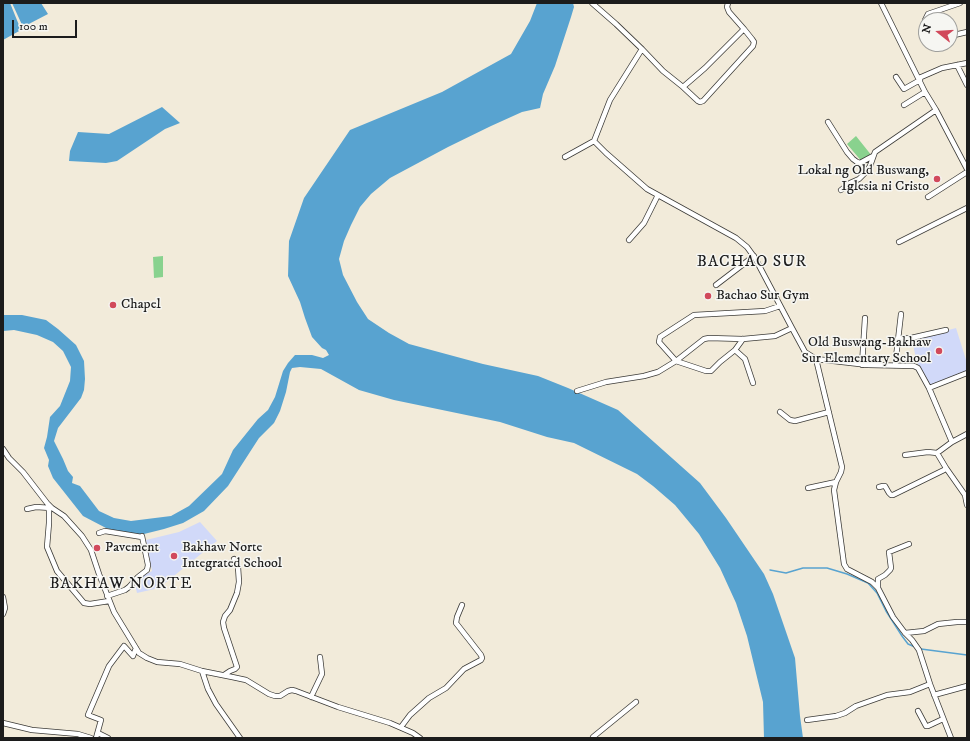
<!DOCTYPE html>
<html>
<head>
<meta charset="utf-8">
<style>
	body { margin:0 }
	#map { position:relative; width:970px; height:741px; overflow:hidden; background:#f2ebda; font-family:"IM FELL DW Pica",serif }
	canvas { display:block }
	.frame { position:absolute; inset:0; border:4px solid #1c1c1c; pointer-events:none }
	.north { position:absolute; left:918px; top:12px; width:40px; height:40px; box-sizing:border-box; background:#f6f6f2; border:1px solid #9f9f9c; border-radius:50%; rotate:287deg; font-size:11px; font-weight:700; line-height:16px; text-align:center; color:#1c1c1c }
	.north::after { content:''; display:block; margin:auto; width:14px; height:18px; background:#d1495b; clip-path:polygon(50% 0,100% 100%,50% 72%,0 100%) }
	.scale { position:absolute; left:12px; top:20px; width:65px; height:18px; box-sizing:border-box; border:2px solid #1c1c1c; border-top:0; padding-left:5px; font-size:12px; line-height:14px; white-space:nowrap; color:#1c1c1c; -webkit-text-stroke:3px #f6f6f2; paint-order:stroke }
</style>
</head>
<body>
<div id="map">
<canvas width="970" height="741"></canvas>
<div class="frame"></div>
<div class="north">N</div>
<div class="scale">100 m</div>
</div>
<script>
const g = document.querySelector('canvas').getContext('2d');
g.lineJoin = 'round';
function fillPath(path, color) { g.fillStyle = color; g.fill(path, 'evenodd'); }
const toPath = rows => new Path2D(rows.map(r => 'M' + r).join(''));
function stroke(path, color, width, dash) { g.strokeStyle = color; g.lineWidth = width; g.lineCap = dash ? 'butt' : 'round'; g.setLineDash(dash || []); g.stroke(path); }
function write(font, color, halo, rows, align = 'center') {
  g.font = font + ' "IM FELL DW Pica",serif'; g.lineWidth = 3; g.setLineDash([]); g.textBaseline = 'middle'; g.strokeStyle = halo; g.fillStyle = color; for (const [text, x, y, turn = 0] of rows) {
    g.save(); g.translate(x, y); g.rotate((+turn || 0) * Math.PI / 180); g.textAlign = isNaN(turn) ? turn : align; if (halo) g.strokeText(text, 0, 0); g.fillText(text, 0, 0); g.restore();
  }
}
fillPath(toPath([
	[956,328,967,363,967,371,930,385,917,363,912,340],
	[200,522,217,541,159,588,137,593,135,584,139,578,152,571,146,540,179,532]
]), '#d1d9f9');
fillPath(toPath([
	[856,136,872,156,863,163,847,144],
	[163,256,163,277,154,278,153,257]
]), '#89d28e');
fillPath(toPath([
	[3,3,10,3,21,30,3,40],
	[12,3,41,3,48,14,23,27],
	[537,3,573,3,574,7,571,17,555,66,543,94,540,108,522,112,491,126,448,147,390,178,371,194,360,207,351,225,344,241,339,259,343,275,357,302,368,319,389,333,409,344,483,364,538,376,568,388,618,410,700,483,726,518,764,574,773,594,795,658,800,716,803,738,764,738,763,702,747,636,736,603,720,568,699,534,675,505,653,486,637,474,574,443,547,437,500,422,394,400,359,390,321,369,300,367,292,368,290,372,286,392,280,411,274,423,259,438,228,486,204,511,183,523,164,529,144,534,128,534,106,528,83,516,53,478,48,466,49,460,44,448,47,437,50,417,60,406,70,381,71,367,63,351,53,342,37,335,14,330,3,331,3,315,22,315,46,320,58,329,76,345,84,361,85,379,84,390,81,398,58,428,54,441,63,459,68,471,73,477,72,483,80,486,99,511,114,518,131,521,171,516,189,506,222,474,233,450,258,419,268,410,275,397,283,371,288,363,295,355,312,355,323,358,329,355,326,350,322,348,312,337,305,318,300,302,288,276,289,241,304,198,350,130,442,92,511,54,530,21],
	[162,107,180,123,165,129,117,161,106,163,69,161,70,151,78,132,109,134]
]), '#58a3d0');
stroke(toPath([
	[770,570,786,573,803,568,827,568,847,574,868,583,877,593,886,611,902,636,908,644,915,647],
	[921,649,967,655]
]), '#58a3d0', 1.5);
const street = toPath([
	[592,3,616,24,642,49,610,100,594,141,606,153,647,189,736,238,747,247,755,258,792,328,805,352,816,359,868,365,914,366,918,368,929,388,952,442],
	[881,3,925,92,936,110,967,169],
	[926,25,925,20,928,14,960,3],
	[950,36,967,32],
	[642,49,663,71,683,87,698,101,700,102,703,101,753,46,754,42,752,39,744,29],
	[957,65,967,85],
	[896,77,904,89,920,80],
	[919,78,942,68,967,63],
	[683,87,705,68,744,29,729,12,727,7,728,3],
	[904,105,925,92],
	[828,122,847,152,853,159,857,162,860,163,873,156],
	[565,157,594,141],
	[841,190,850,183,859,179,865,173,870,166,875,152,936,110],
	[928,197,967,172],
	[629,240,644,223,658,195],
	[899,242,967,208],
	[716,285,754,256],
	[743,339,735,350,720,362,711,371,706,371,676,361,659,342,660,337,694,315,765,311,780,306],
	[898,339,911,338,946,330],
	[735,350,745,359,753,383],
	[816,359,842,467,841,472,836,482,834,490,844,564,847,569,872,582,878,588,893,617,905,633,912,640,919,650,930,684,951,738],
	[862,365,865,318],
	[895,366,901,314],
	[929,388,967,373],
	[577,391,606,382,644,376,658,372,676,361,704,339,709,338,743,339,775,336,792,328],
	[780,412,790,420,795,421,829,412],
	[3,449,9,458,23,472,47,503,52,508,64,516,82,536,91,550,99,574,114,612,139,653,147,658,157,662,180,664,202,671,232,677,246,680,269,694,275,696,280,696,288,691,292,690,296,691,338,707,390,723,413,733,420,738],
	[905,455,928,452,937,453,952,442,967,434],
	[946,468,965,495,967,505],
	[879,487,883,486,885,486,889,493,891,495,893,495,944,470,946,468,937,453],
	[808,488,836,482],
	[49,508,49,523,47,547,57,571,84,603,90,604,109,601],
	[27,509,36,507,51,508],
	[99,533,105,531,142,537],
	[878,588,878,579,885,575,890,570,891,568,889,552,909,544],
	[107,596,125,590,129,587,138,577,147,570,148,565,142,536],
	[3,597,5,608,3,614],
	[905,633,924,631,938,624,957,622,967,622],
	[202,671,208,689,216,704,240,738],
	[224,675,230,671,235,669,237,667,224,628,223,622,225,616,230,610,237,593,239,582,238,567,234,559],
	[934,695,967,686],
	[311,697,322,674,320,657],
	[918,711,926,726,928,726,943,719],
	[807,720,836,716,845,713,856,706,887,695,910,692,930,684],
	[3,723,32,730,78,734,91,738],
	[401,727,410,715,429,698,446,688,464,669,481,660,482,658,481,655,456,623,457,617,462,605],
	[98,733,108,738],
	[96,738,101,720,88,715,109,666,124,646,133,656,136,648],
	[594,738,593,737,636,702]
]);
stroke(street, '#3c3b38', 6);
stroke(street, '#fff', 4.5);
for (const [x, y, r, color] of [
	[937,179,4,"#d1495b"],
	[708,296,4,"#d1495b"],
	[113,305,4,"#d1495b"],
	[939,351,4,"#d1495b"],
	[97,548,4,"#d1495b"],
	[174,556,4,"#d1495b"]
]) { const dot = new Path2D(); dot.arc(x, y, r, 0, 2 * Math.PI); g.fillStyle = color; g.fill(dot); stroke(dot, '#f6f6f2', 1.5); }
write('14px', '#1c1c1c', '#f6f6f2', [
	["Lokal ng Old Buswang,",929,171,"right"],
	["Iglesia ni Cristo",929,187,"right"],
	["Bachao Sur Gym",716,296],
	["Chapel",121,305],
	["Old Buswang-Bakhaw",931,343,"right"],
	["Sur Elementary School",931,359,"right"],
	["Pavement",105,548],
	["Bakhaw Norte",182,548],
	["Integrated School",182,564]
], 'left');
g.letterSpacing = '1px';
write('16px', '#1c1c1c', '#f6f6f2', [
	["BACHAO SUR",752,263],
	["BAKHAW NORTE",121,585]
]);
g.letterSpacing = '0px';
</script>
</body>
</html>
